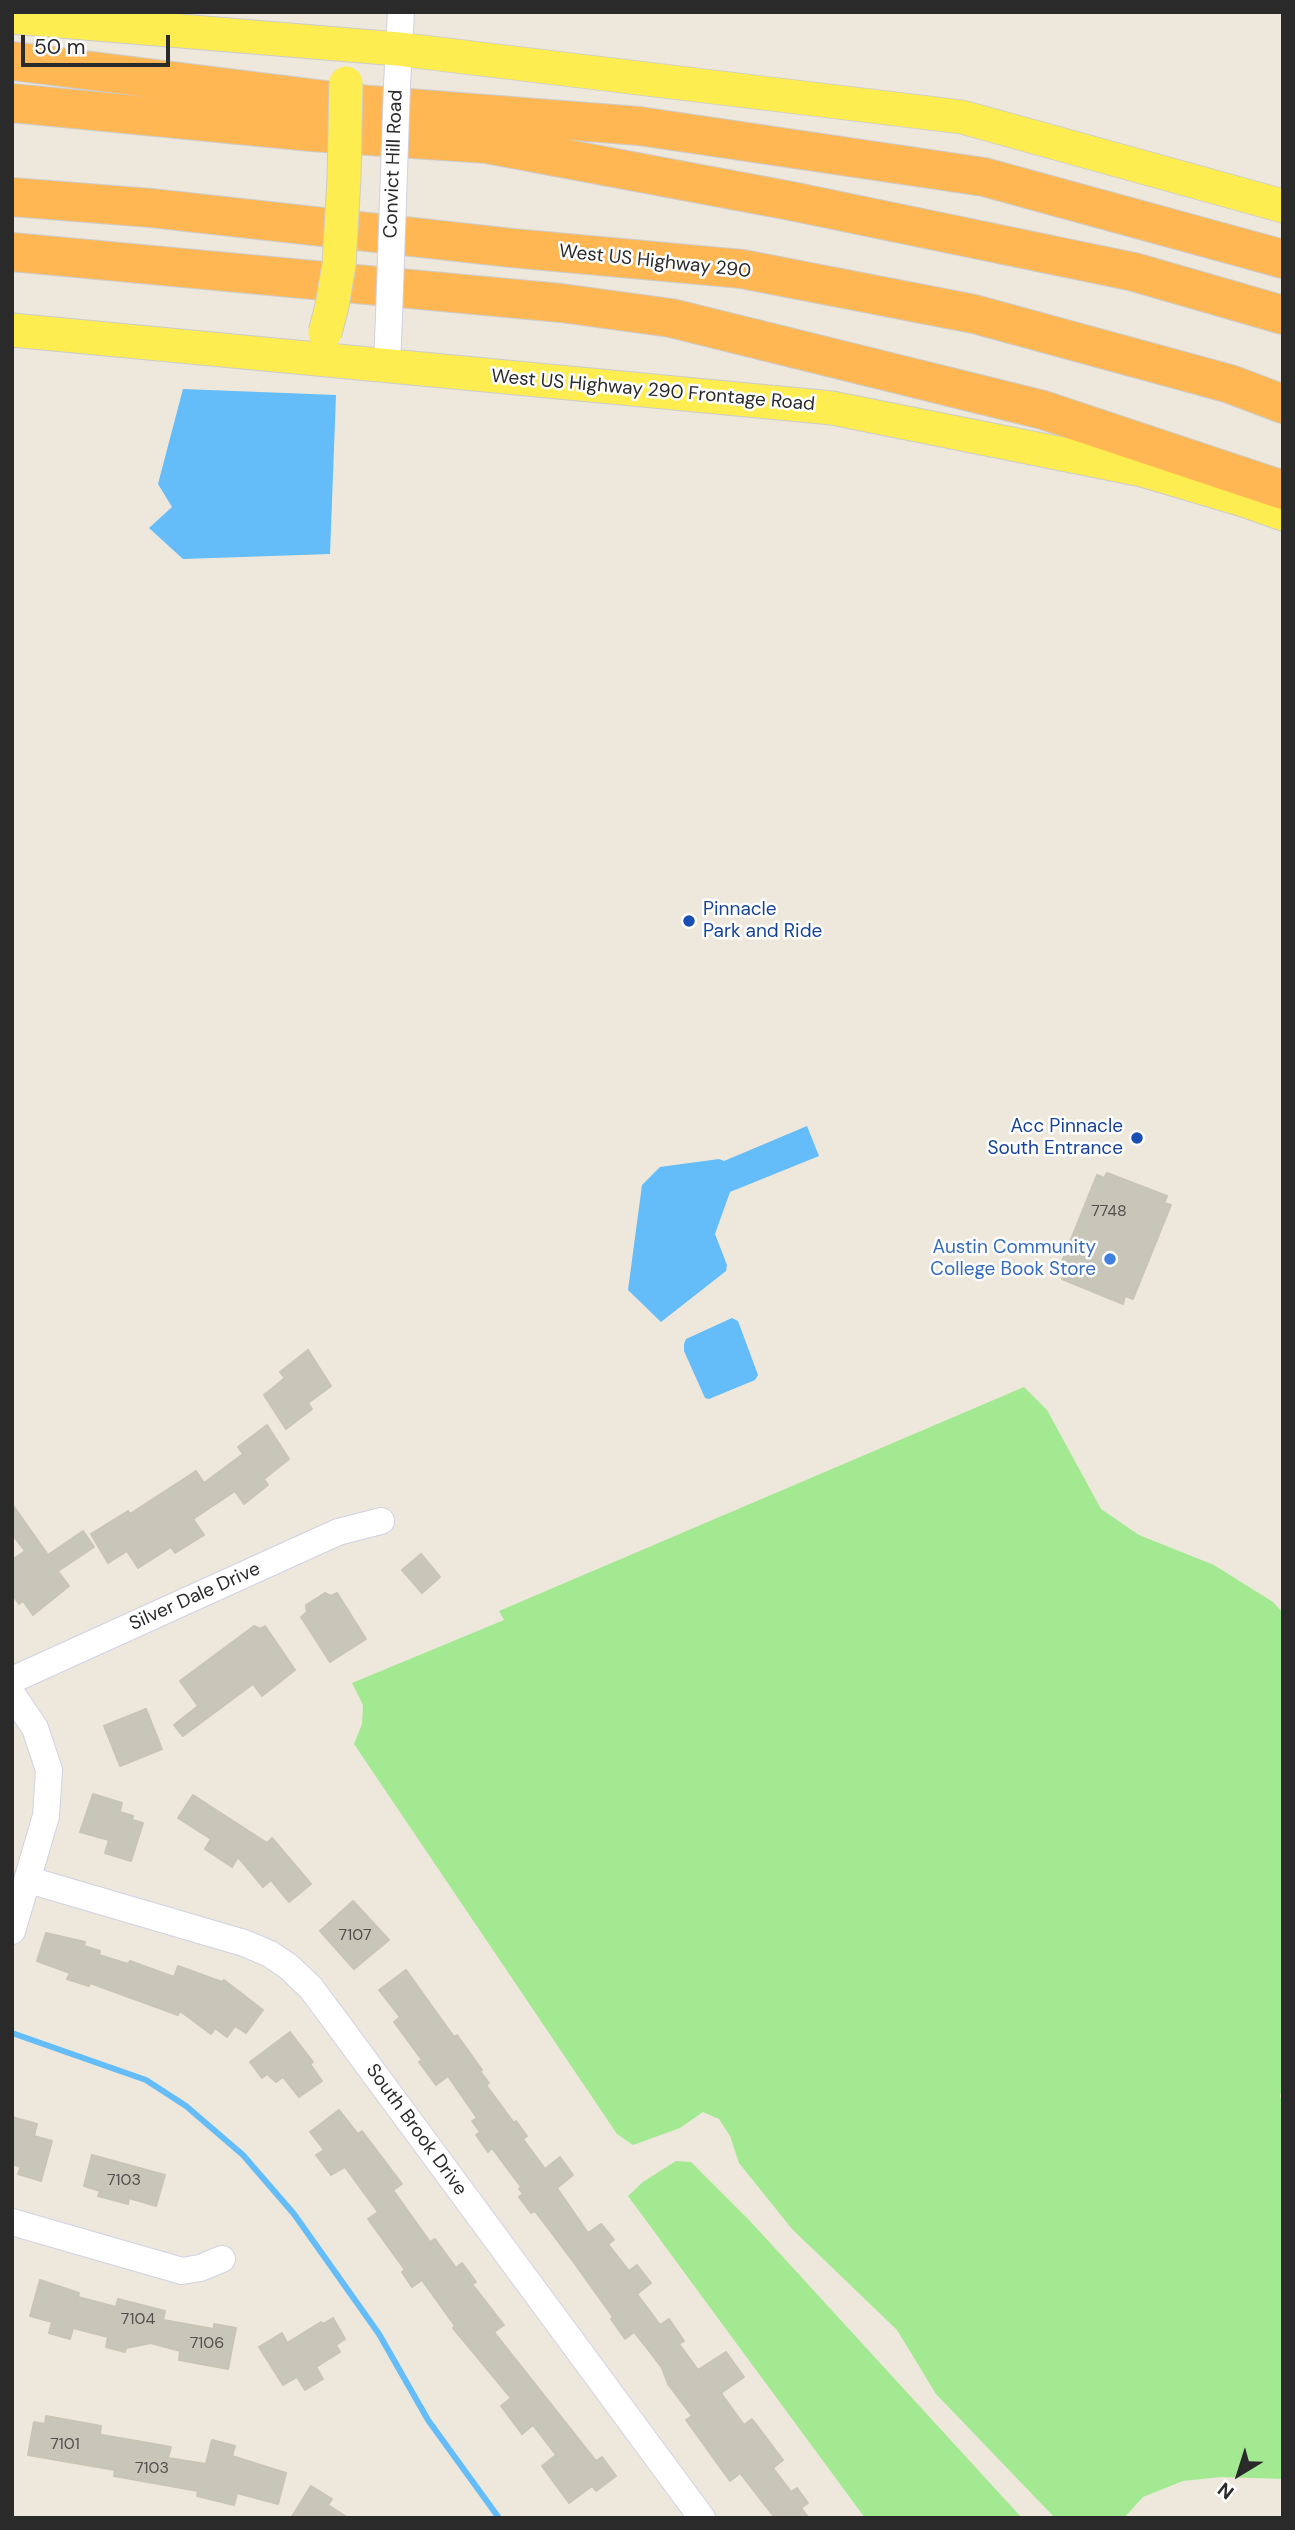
<!DOCTYPE html>
<html>
<head>
<meta charset="utf-8">
<style>
	body { margin:0 }
	#map { position:relative; width:1295px; height:2530px; overflow:hidden; background:#ede8db; font-family:"DM Sans",sans-serif }
	canvas { display:block }
	.frame { position:absolute; inset:0; border:14px solid #2a2a2a; pointer-events:none }
	.north { position:absolute; left:1204px; top:2439px; width:70px; height:70px; -webkit-text-stroke:5px #fff; paint-order:stroke; rotate:218deg; font-size:19px; font-weight:700; line-height:28px; text-align:center; color:#2a2a2a }
	.north::after { content:''; display:block; margin:auto; width:24px; height:32px; background:#2a2a2a; clip-path:polygon(50% 0,100% 100%,50% 72%,0 100%) }
	.scale { position:absolute; left:21px; top:35px; width:149px; height:32px; box-sizing:border-box; border:4px solid #2a2a2a; border-top:0; padding-left:9px; font-size:21px; line-height:24px; white-space:nowrap; color:#2a2a2a; -webkit-text-stroke:5px #fff; paint-order:stroke }
</style>
</head>
<body>
<div id="map">
<canvas width="1295" height="2530"></canvas>
<div class="frame"></div>
<div class="north">N</div>
<div class="scale">50 m</div>
</div>
<script>
const g = document.querySelector('canvas').getContext('2d');
g.lineJoin = 'round';
function fillPath(path, color) { g.fillStyle = color; g.fill(path, 'evenodd'); }
const toPath = rows => new Path2D(rows.map(r => 'M' + r).join(''));
function stroke(path, color, width, dash) { g.strokeStyle = color; g.lineWidth = width; g.lineCap = dash ? 'butt' : 'round'; g.setLineDash(dash || []); g.stroke(path); }
function write(font, color, halo, rows, align = 'center') {
  g.font = font + ' "DM Sans",sans-serif'; g.lineWidth = 5; g.setLineDash([]); g.textBaseline = 'middle'; g.strokeStyle = halo; g.fillStyle = color; for (const [text, x, y, turn = 0] of rows) {
    g.save(); g.translate(x, y); g.rotate((+turn || 0) * Math.PI / 180); g.textAlign = isNaN(turn) ? turn : align; if (halo) g.strokeText(text, 0, 0); g.fillText(text, 0, 0); g.restore();
  }
}
fillPath(toPath([
	[1024,1387,1047,1410,1101,1509,1139,1535,1214,1565,1273,1602,1283,1613,1283,2085,1280,2096,1283,2105,1283,2479,1221,2477,1183,2481,1143,2497,1124,2518,1055,2518,936,2394,897,2330,792,2229,739,2163,730,2136,719,2119,703,2112,680,2128,633,2145,617,2134,354,1744,362,1724,363,1705,352,1683,504,1620,499,1611],
	[676,2161,691,2162,750,2221,1022,2518,865,2518,628,2196,643,2182]
]), '#a3e992');
fillPath(toPath([
	[183,389,336,395,330,554,183,559,149,528,172,507,158,484],
	[807,1126,819,1156,730,1192,715,1234,727,1265,726,1271,661,1322,628,1290,642,1185,660,1167,719,1159,724,1161],
	[732,1318,738,1321,758,1375,755,1380,709,1399,705,1398,684,1351,684,1344,686,1339]
]), '#64bcf9');
stroke(toPath([
	[12,2033,146,2080,186,2106,243,2155,294,2214,379,2334,428,2420,499,2518]
]), '#64bcf9', 6);
const building = toPath([
	[1107,1173,1167,1196,1164,1203,1171,1205,1133,1299,1125,1296,1123,1304,1062,1279,1064,1273,1059,1269,1097,1175,1104,1178,1107,1173],
	[308,1350,331,1386,308,1403,312,1409,286,1429,264,1395,285,1378,280,1372,308,1350],
	[267,1425,289,1459,264,1479,268,1485,244,1504,235,1491,193,1519,204,1535,175,1553,171,1547,138,1568,127,1551,108,1563,91,1534,128,1511,130,1514,196,1471,204,1483,243,1454,238,1447,267,1425],
	[12,1504,48,1555,83,1531,94,1547,58,1571,69,1586,33,1615,23,1601,19,1604,12,1594,12,1560,25,1551,12,1534,12,1504],
	[421,1554,440,1577,422,1593,402,1570,421,1554],
	[325,1593,331,1596,337,1593,366,1639,330,1662,301,1617,307,1612,306,1605,325,1593],
	[254,1626,260,1629,265,1626,295,1670,262,1696,253,1684,183,1736,174,1725,198,1706,180,1681,254,1626],
	[146,1709,162,1749,120,1766,104,1726,146,1709],
	[93,1794,122,1803,120,1812,133,1816,132,1820,143,1823,131,1861,105,1853,109,1840,80,1832,93,1794],
	[193,1795,267,1843,272,1838,311,1884,289,1902,271,1880,263,1887,238,1857,232,1867,205,1849,211,1839,178,1818,193,1795],
	[353,1901,389,1940,354,1969,320,1931,353,1901],
	[46,1933,85,1942,84,1946,100,1951,99,1955,128,1964,130,1961,174,1977,178,1966,222,1982,224,1980,263,2010,246,2033,235,2026,227,2037,215,2028,211,2034,180,2011,178,2015,90,1983,89,1986,67,1979,70,1973,37,1961,46,1933],
	[406,1970,454,2037,457,2035,482,2070,480,2071,489,2083,486,2085,514,2123,516,2121,527,2136,523,2139,545,2169,560,2157,573,2175,557,2188,588,2233,601,2224,614,2240,608,2244,629,2271,637,2265,651,2283,637,2294,660,2325,669,2319,684,2341,679,2344,698,2370,726,2352,744,2377,721,2393,744,2425,752,2419,783,2460,773,2468,791,2492,797,2488,808,2503,801,2508,809,2518,775,2518,740,2473,730,2481,686,2420,692,2416,668,2384,662,2368,650,2352,634,2332,625,2339,611,2319,613,2317,572,2260,535,2211,531,2213,519,2197,523,2194,519,2189,521,2187,492,2148,488,2152,476,2135,480,2132,472,2121,477,2118,448,2076,436,2085,419,2062,422,2060,394,2022,400,2017,379,1990,406,1970],
	[290,2032,313,2062,310,2064,322,2081,299,2097,283,2077,276,2082,267,2074,262,2078,250,2062,290,2032],
	[339,2110,358,2134,362,2131,402,2184,393,2190,430,2242,435,2239,456,2268,462,2263,476,2282,472,2284,504,2325,494,2332,596,2461,602,2457,616,2476,596,2491,592,2486,569,2503,542,2466,556,2455,533,2425,522,2434,501,2406,511,2398,453,2328,455,2326,422,2280,412,2287,402,2272,405,2270,368,2219,378,2212,345,2167,331,2175,316,2155,324,2150,310,2132,339,2110],
	[12,2117,37,2124,34,2136,52,2141,41,2181,18,2174,21,2167,12,2164,12,2117],
	[92,2155,165,2175,156,2206,129,2198,128,2204,98,2196,100,2191,84,2186,92,2155],
	[40,2280,79,2293,78,2297,116,2307,118,2299,165,2311,163,2320,214,2329,214,2324,236,2328,228,2369,179,2360,180,2351,151,2343,126,2348,125,2352,106,2347,108,2337,73,2328,70,2339,49,2333,52,2322,30,2316,40,2280],
	[333,2318,345,2339,336,2345,340,2352,316,2367,323,2379,305,2390,297,2377,283,2385,259,2347,282,2333,287,2343,321,2322,323,2324,333,2318],
	[46,2416,101,2426,100,2434,102,2435,171,2447,168,2458,206,2464,212,2440,235,2446,232,2456,286,2473,278,2504,237,2493,234,2505,197,2496,198,2491,114,2476,115,2470,28,2455,34,2422,45,2424,46,2416],
	[311,2486,332,2499,328,2505,348,2518,291,2518,311,2486]
]);
fillPath(building, '#c8c6b9');
stroke(building, '#c9c5b4', 2);
const minor = toPath([
	[397,85,401,12],
	[387,366,389,316],
	[12,1680,338,1532,381,1521],
	[12,1694,35,1728,49,1770,46,1816,12,1931],
	[29,1880,244,1943,270,1954,289,1967,311,1988,337,2023,702,2518],
	[12,2222,182,2271,200,2268,222,2259]
]);
const major = toPath([
	[12,17,398,49,962,117,1283,206],
	[12,330,832,408,1142,470,1243,500,1283,514]
]);
const highway = toPath([
	[12,61,358,104,639,126,984,177,1283,259],
	[12,103,311,132,487,144,791,201,1134,272,1283,315],
	[12,197,151,208,512,248,742,269,974,314,1230,384,1283,404],
	[12,252,561,303,671,318,1043,410,1283,490]
]);
stroke(minor, '#d0d1e4', 28);
stroke(major, '#ccc', 35);
stroke(highway, '#ccc', 40);
stroke(minor, '#fff', 26);
stroke(major, '#fded50', 33);
stroke(highway, '#ffb754', 38);
const minorBridge = toPath([
	[389,316,397,85]
]);
const majorBridge = toPath([
	[325,333,332,306,339,265,344,178,346,83]
]);
stroke(minorBridge, '#d0d1e4', 28, []);
stroke(majorBridge, '#ccc', 35, []);
stroke(minorBridge, '#fff', 26);
stroke(majorBridge, '#fded50', 33);
for (const [x, y, r, color] of [
	[689,921,7,"#1a4fb4"],
	[1137,1138,7,"#1a4fb4"],
	[1110,1259,7,"#3f7fe0"]
]) { const dot = new Path2D(); dot.arc(x, y, r, 0, 2 * Math.PI); g.fillStyle = color; g.fill(dot); stroke(dot, '#fff', 2.5); }
write('16px', '#52514e', null, [
	["7748",1109,1212],
	["7107",355,1936],
	["7103",124,2181],
	["7104",138,2320],
	["7106",207,2344],
	["7101",65,2445],
	["7103",152,2469]
]);
write('19px', '#2a2a2a', '#fff', [
	["Convict Hill Road",394,164,-88],
	["West US Highway 290",655,262,6],
	["West US Highway 290 Frontage Road",653,391,5],
	["Silver Dale Drive",195,1597,-24],
	["South Brook Drive",416,2130,54]
]);
write('19px', '#164399', '#fff', [
	["Pinnacle",703,910],
	["Park and Ride",703,932],
	["Acc Pinnacle",1123,1127,"right"],
	["South Entrance",1123,1149,"right"]
], 'left');
write('19px', '#366cbe', '#fff', [
	["Austin Community",1096,1248],
	["College Book Store",1096,1270]
], 'right');
</script>
</body>
</html>
